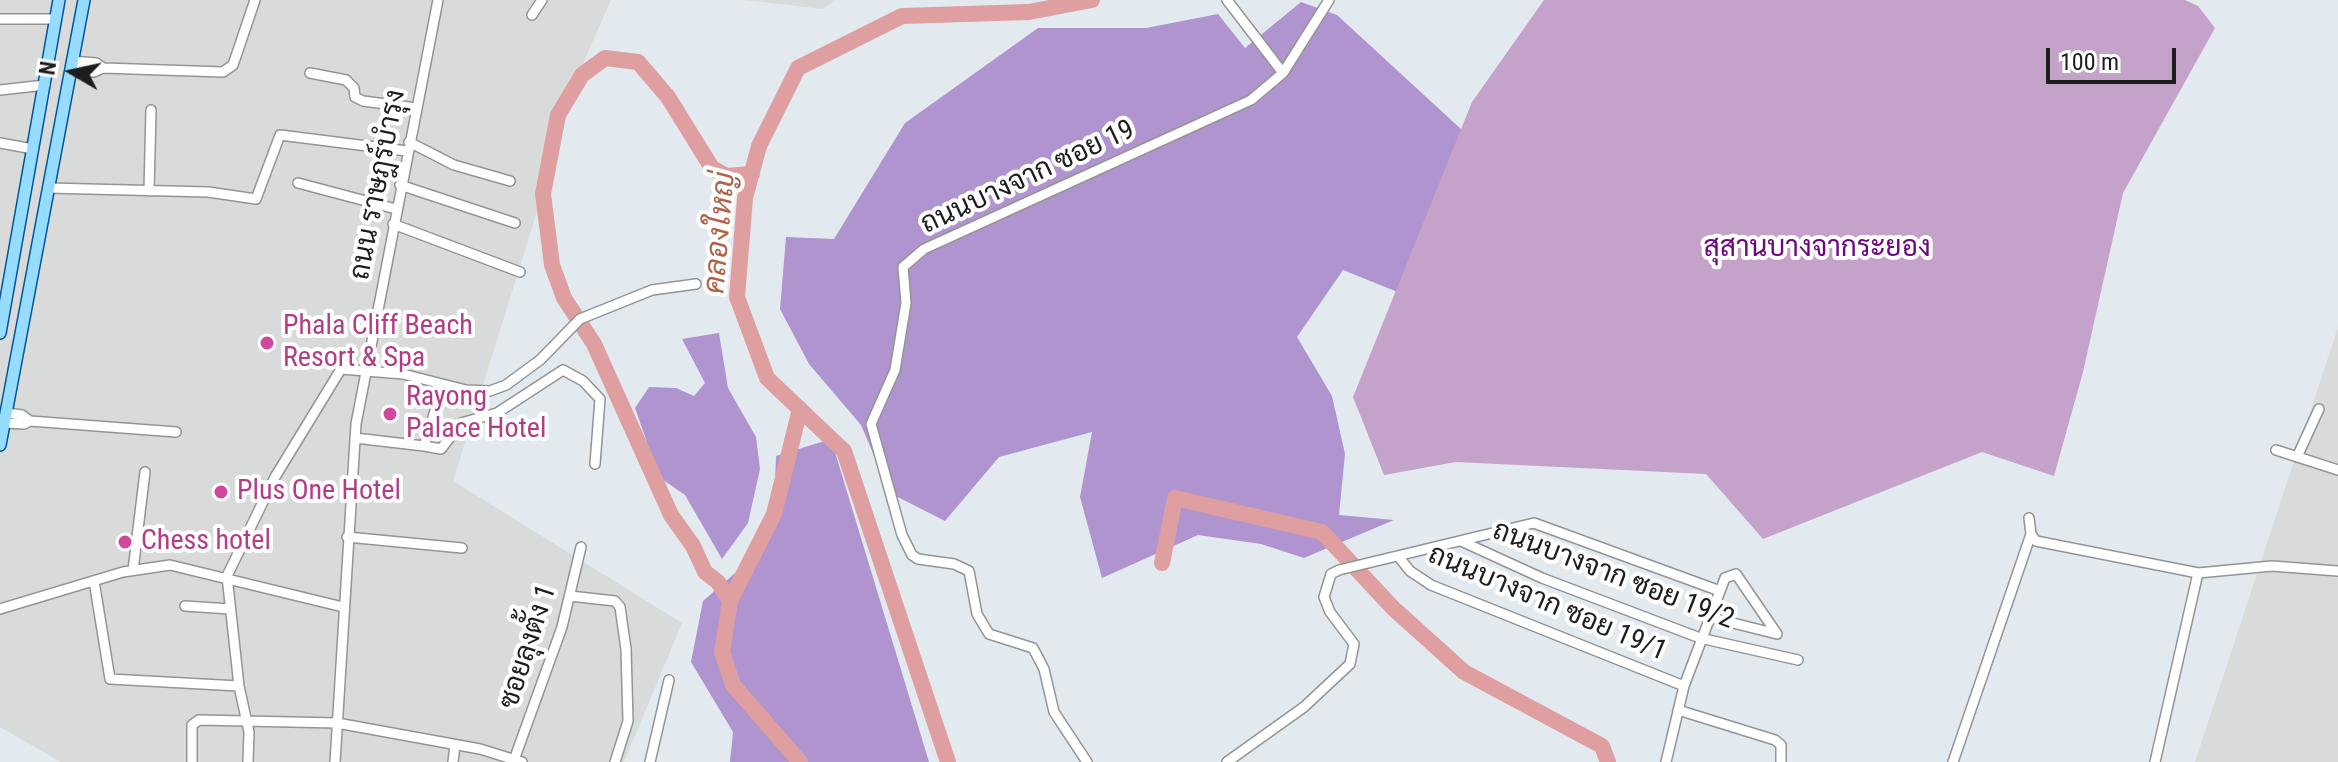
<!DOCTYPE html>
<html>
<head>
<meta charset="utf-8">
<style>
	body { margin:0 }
	#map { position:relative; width:2338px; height:762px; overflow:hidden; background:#e2e9ef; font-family:"Roboto Condensed",sans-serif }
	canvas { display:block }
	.north { position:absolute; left:32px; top:32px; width:80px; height:80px; -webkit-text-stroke:6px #fff; paint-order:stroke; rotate:279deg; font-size:22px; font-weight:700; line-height:32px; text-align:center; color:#1d1d1d }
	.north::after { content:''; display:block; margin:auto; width:28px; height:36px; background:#1d1d1d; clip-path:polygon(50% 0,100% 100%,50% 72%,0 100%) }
	.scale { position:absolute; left:2046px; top:48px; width:130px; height:36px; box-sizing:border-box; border:4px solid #1d1d1d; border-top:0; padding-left:10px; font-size:24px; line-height:28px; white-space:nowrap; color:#1d1d1d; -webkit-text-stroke:6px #fff; paint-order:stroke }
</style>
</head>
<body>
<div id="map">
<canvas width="2338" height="762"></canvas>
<div class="north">N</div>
<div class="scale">100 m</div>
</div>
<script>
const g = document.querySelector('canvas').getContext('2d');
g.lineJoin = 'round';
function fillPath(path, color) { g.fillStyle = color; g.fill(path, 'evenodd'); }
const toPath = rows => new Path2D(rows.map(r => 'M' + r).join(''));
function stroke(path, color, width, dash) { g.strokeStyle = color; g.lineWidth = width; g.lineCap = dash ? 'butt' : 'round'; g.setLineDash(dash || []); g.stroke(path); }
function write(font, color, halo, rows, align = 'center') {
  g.font = font + ' "Roboto Condensed",Sarabun,sans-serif'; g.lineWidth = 8; g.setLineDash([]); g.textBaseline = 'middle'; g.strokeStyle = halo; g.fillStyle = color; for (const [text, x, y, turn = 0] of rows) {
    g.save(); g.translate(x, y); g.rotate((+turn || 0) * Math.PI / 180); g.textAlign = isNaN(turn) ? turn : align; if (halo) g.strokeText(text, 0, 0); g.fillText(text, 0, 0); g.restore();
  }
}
fillPath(toPath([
	[0,0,611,0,584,61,453,481,682,623,624,762,61,762,0,727],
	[745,0,834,0,823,9],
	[2338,327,2338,762,2195,762]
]), '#d9dbda');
fillPath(toPath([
	[1301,2,1337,15,1462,130,1400,293,1343,270,1297,337,1332,396,1345,454,1339,515,1394,520,1304,558,1261,544,1198,535,1102,578,1080,497,1092,432,999,457,945,521,890,493,861,425,809,364,780,309,786,237,834,239,905,123,1038,28,1146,28,1218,14,1245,48],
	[719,333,728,388,756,437,760,469,748,523,722,559,685,495,659,477,635,408,649,387,676,388,694,396,705,383,682,339],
	[831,439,929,762,730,762,733,732,691,662,703,601,749,561,767,538,774,514,776,456]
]), '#b094d0');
fillPath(toPath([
	[1544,0,2185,0,2198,6,2215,28,2123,193,2083,372,2054,476,1982,452,1763,539,1706,474,1456,462,1384,475,1353,397,1472,102]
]), '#c5a2c9');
stroke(toPath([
	[800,409,774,514,730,601,722,652,733,685,800,762],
	[1162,563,1175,498,1322,532,1393,608,1464,672,1602,746,1608,762],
	[730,601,718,582,705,572,693,546,671,515,594,344,564,298,552,265,543,194,558,115,582,75,605,58,638,62,668,97,712,168,726,176,752,174],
	[948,762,844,451,767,378,737,297,745,198,759,146,798,68,902,16,1029,12,1092,0]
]), '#df9fa0', 16);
const minor = toPath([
	[1227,0,1283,73],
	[532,15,542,0],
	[0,19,56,19],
	[72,61,96,63,103,68],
	[70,70,94,72,103,68,223,72,233,65,255,0],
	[310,73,346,80,354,88,355,97,363,101,416,108],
	[0,90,45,85],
	[409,142,454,165,510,181],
	[0,143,33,149],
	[298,183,396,209],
	[400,185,515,223],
	[48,188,208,192,256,199,280,135,407,151],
	[149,191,151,110],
	[393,224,520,272],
	[6,413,22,415,30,421],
	[4,423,24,424,30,421,176,432],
	[355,438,424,446,443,385],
	[424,446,441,449,461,423,497,413,563,370,583,381,600,399,595,464],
	[2276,450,2338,470],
	[2297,457,2319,409],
	[2029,518,2031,534,2036,541,2198,573,2272,566,2338,571],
	[347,537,462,548],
	[1461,541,1542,578,1700,638,1798,660],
	[1398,556,1410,571,1431,585,1684,686],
	[133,570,145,472],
	[94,581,110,679,239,686],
	[570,596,615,601,620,607,626,649,628,721,615,762],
	[185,606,230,609],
	[0,609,123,572,170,565,343,607],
	[1709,617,1777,634],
	[1678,710,1775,740,1781,745,1781,762],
	[514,760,562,627,581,547],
	[192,762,192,725,199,720,337,723,480,749,522,762],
	[248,762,249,732,239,686,227,576,275,477,341,369,403,374,466,390,490,391,506,385,540,360,580,319,652,290,696,284],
	[335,762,356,424,438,0],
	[453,762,455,745],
	[650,762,669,680],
	[1087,762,1054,712,1044,669,1033,648,989,634,977,614,969,571,954,564,918,559,912,555,902,535,871,424,895,370,906,303,903,267,924,249,1251,100,1283,73,1329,0],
	[1227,762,1304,707,1350,664,1354,644,1330,612,1324,597,1331,574,1339,570,1534,523,1720,591],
	[1666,762,1684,686,1725,578,1736,574,1777,634],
	[1953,762,2031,534],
	[2155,762,2198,573]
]);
const major = toPath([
	[0,333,59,0],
	[0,445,84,0]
]);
stroke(minor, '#949494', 12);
stroke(major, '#005595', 14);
stroke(minor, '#fff', 9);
stroke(major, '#96dcff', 11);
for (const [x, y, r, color] of [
	[267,343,8,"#d1479c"],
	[390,414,8,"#d1479c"],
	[221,492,8,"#d1479c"],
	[125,542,8,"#d1479c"]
]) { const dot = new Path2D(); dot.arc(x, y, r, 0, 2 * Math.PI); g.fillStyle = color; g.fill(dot); stroke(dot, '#fff', 3); }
write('28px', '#1d1d1d', '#fff', [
	["ถนนบางจาก ซอย 19",1028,178,-25],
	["ถนน ราษฎร์บำรุง",379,185,-79],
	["ถนนบางจาก ซอย 19/2",1613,576,21],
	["ถนนบางจาก ซอย 19/1",1547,604,23],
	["ซอยลุงตั้ง 1",529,647,-72]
]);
write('28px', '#6d0680', '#fff', [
	["สุสานบางจากระยอง",1817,249]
]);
write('28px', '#b23c85', '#fff', [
	["Phala Cliff Beach",283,327],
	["Resort & Spa",283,359],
	["Rayong",406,398],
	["Palace Hotel",406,430],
	["Plus One Hotel",237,492],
	["Chess hotel",141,542]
], 'left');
write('italic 30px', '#b16145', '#fff', [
	["คลองใหญ่",721,233,-85]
]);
</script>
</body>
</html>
